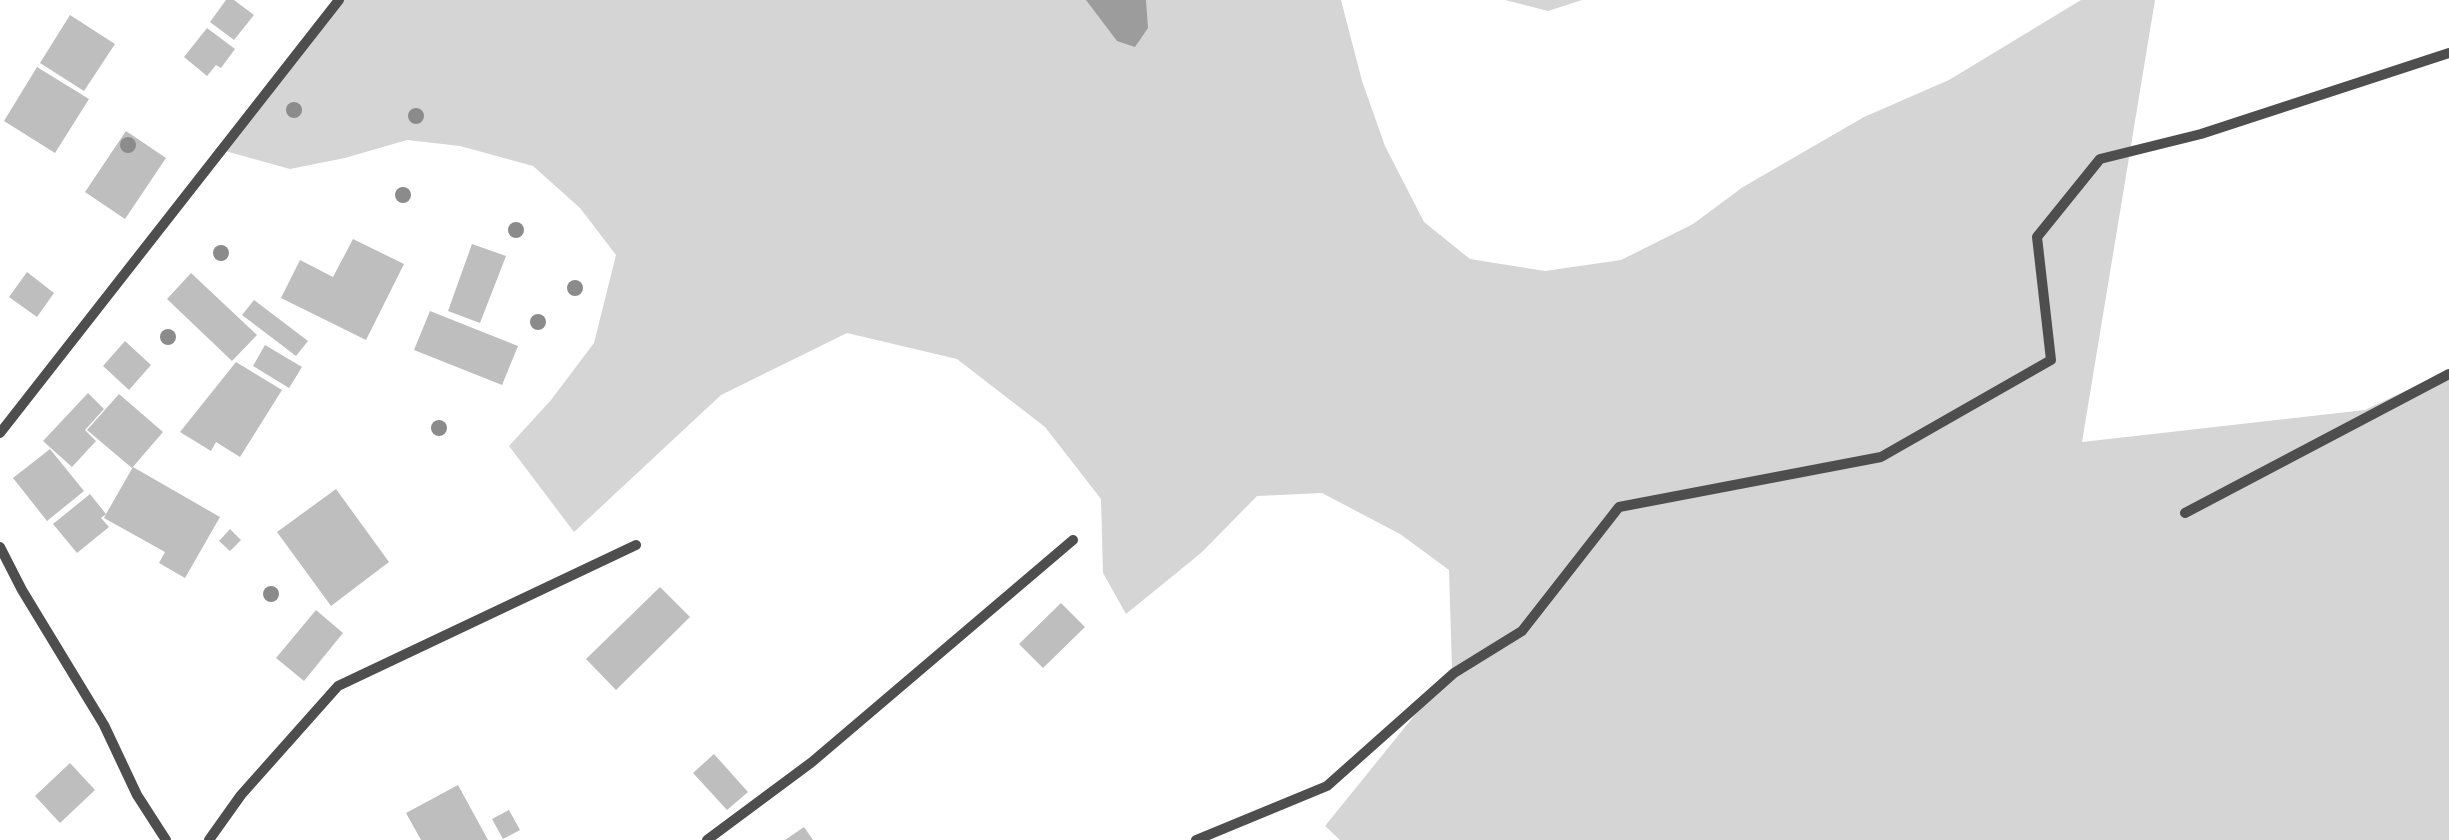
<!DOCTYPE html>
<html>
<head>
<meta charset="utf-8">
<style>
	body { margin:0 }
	canvas { display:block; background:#fff }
</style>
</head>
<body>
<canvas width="2449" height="840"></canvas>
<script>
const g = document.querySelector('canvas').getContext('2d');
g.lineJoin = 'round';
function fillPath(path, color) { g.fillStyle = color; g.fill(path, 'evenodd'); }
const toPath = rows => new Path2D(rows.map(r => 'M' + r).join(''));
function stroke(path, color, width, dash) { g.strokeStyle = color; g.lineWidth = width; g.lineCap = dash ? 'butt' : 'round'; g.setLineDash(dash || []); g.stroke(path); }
fillPath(toPath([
	[339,0,1341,0,1362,81,1385,146,1424,222,1470,259,1545,271,1621,260,1693,224,1743,187,1864,117,1949,80,2081,0,2155,0,2082,442,2365,410,2449,370,2449,840,1340,840,1325,826,1452,669,1449,570,1400,534,1322,493,1257,496,1201,553,1126,614,1103,573,1101,499,1045,427,957,359,847,333,721,395,574,532,509,446,551,400,594,343,616,255,580,208,533,166,460,146,407,140,345,158,290,169,218,149],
	[1505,0,1582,0,1548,11]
]), '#d5d5d5');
fillPath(toPath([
	[1086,0,1146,0,1148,28,1135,47,1117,41]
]), '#9c9c9c');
fillPath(toPath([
	[226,0,234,0,254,15,234,40,210,22],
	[70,15,115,44,84,91,40,63],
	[207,28,235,49,221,68,216,65,207,76,184,57],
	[37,67,89,99,55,153,4,121],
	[126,131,166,158,125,219,85,192],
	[353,239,404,264,366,340,281,298,300,260,333,277],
	[472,244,506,256,480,323,448,311],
	[27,272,54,293,37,317,9,297],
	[191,273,257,335,232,361,167,299],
	[254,300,308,341,296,356,242,315],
	[430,311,518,346,502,385,414,350],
	[125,341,151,365,129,390,103,366],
	[265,345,302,367,289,388,253,366],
	[236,362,282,390,240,457,216,442,211,451,180,432],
	[88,393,104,409,85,430,96,441,72,467,43,441],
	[119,394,163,432,132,468,87,430],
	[50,449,84,491,47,521,13,478],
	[133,467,220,517,185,578,159,563,165,552,104,518,106,514,101,518,109,527,77,553,53,524,90,494,106,514],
	[336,489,389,562,331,606,277,532],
	[230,529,241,540,230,551,219,541],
	[660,587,690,617,616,690,586,659],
	[1061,603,1085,627,1043,668,1019,644],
	[316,610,343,633,304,681,276,658],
	[714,754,748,792,727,810,693,773],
	[70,763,95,790,60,823,35,796],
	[458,785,488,840,421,840,406,813],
	[509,810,520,830,503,839,492,819],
	[804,827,813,840,785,840]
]), '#bebebe');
stroke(toPath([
	[0,433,339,0],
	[2185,513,2449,374],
	[0,547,22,590,104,725,137,795,166,840],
	[209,840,241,795,338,686,636,545],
	[707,840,812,762,1073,540],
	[1196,840,1327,786,1454,673,1522,631,1619,507,1881,457,2051,360,2037,237,2100,159,2201,134,2449,53]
]), '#4e4e4e', 10);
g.fillStyle = '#8b8b8b';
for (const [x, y] of [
	[294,110],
	[416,116],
	[128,145],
	[403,195],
	[516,230],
	[221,253],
	[575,288],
	[538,322],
	[168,337],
	[439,428],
	[271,594]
]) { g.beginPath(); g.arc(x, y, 8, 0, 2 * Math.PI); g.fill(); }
</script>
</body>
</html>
